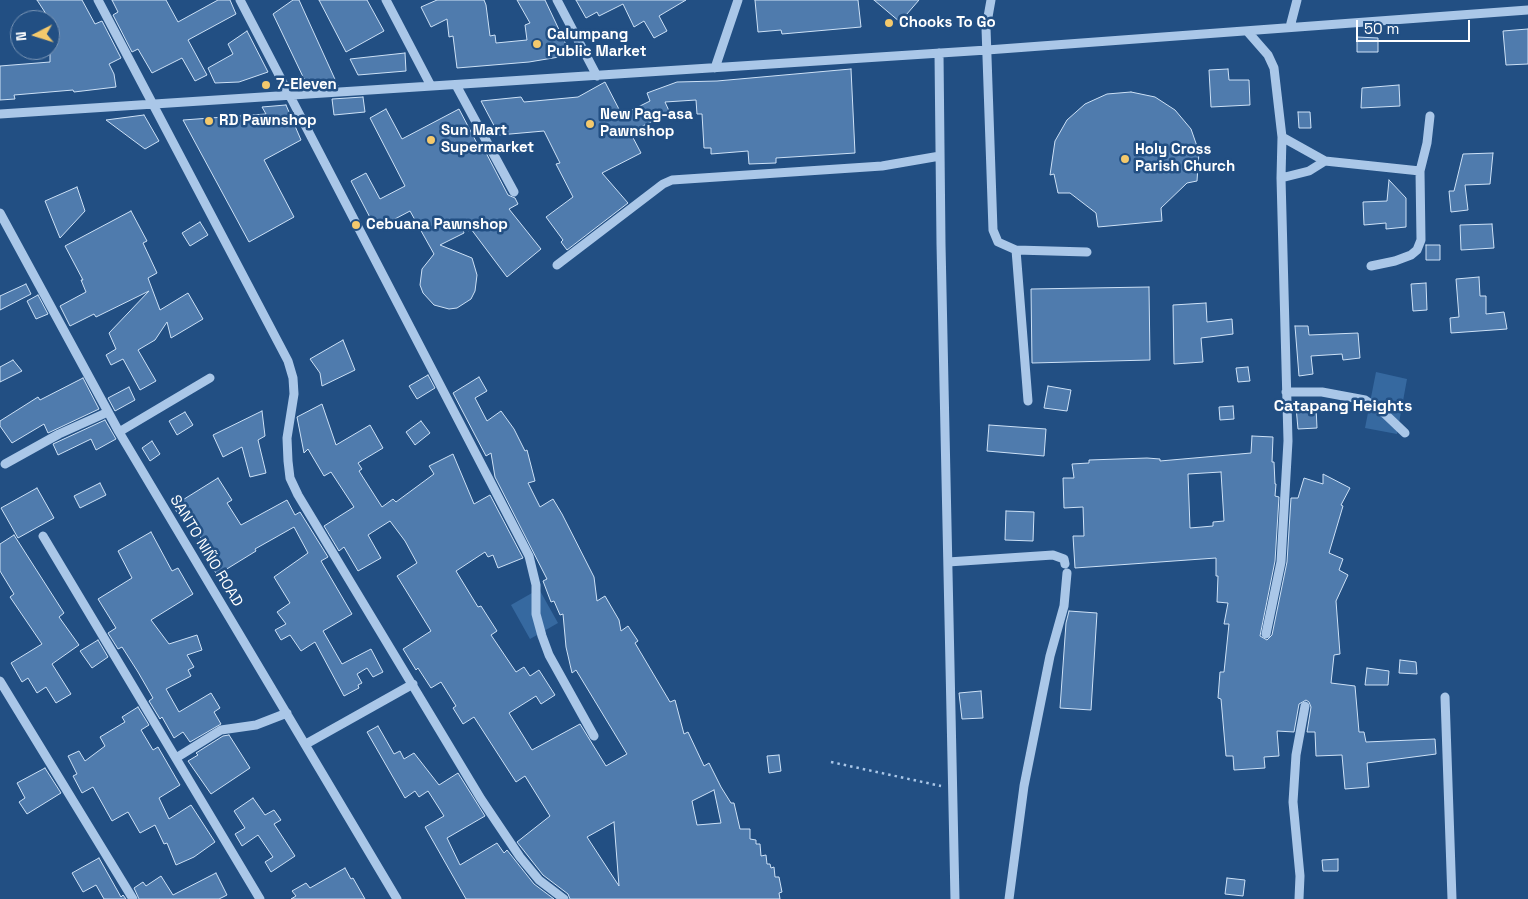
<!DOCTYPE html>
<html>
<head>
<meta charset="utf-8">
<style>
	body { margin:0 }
	#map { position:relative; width:1528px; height:899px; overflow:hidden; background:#224f83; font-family:"Space Grotesk",sans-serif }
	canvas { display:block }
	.north { position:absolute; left:10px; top:10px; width:50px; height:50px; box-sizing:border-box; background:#224f83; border:1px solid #7a95b5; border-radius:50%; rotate:265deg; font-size:14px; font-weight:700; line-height:20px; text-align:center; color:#fff }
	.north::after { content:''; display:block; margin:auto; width:18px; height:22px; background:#f4c96c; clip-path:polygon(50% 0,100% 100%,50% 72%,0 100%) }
	.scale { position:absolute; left:1356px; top:20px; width:114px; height:22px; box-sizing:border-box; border:2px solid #fff; border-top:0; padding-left:6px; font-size:15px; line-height:18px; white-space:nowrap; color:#fff; -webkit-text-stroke:4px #224f83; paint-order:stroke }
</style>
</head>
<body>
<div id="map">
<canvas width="1528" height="899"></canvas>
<div class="north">N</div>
<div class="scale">50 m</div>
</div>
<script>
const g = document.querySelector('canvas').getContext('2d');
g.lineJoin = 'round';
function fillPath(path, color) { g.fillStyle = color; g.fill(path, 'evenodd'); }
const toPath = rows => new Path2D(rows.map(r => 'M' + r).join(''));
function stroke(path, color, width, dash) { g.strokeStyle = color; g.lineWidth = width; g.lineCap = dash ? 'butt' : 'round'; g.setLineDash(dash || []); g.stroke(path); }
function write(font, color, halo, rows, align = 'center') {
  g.font = font + ' "Space Grotesk",sans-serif'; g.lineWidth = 5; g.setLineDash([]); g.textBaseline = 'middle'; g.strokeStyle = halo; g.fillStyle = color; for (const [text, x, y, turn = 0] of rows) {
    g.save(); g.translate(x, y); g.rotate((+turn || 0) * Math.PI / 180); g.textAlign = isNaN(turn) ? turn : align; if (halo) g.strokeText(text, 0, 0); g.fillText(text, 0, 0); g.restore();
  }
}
fillPath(toPath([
	[1376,372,1407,379,1397,434,1365,428],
	[539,589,558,623,530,639,511,605]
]), '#3669a0');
const building = toPath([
	[37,0,82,0,95,24,102,21,121,58,109,64,114,74,116,87,74,92,73,90,14,95,15,99,0,100,0,66,50,62,50,20,37,0],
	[112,0,166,0,178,22,218,0,230,0,236,14,188,40,207,75,195,81,182,58,152,73,138,49,132,52,113,15,118,12,112,0],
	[293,0,299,0,338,86,331,86,331,80,306,83,273,14,293,0],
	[319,0,367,0,384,31,346,52,319,0],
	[437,0,484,0,486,5,490,36,495,35,496,43,527,40,525,25,530,23,517,0,545,0,571,55,529,62,457,68,453,36,449,37,447,19,431,27,421,7,437,0],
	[576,0,686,0,659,16,667,31,654,38,644,21,634,27,623,4,599,16,597,12,586,18,576,0],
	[755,0,858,0,861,27,782,34,781,30,758,32,755,0],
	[874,0,919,0,900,22,874,0],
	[1528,29,1528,64,1506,65,1503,31,1528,29],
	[247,31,268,72,239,82,215,83,208,68,233,54,228,44,247,31],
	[1357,37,1378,38,1378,52,1357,52,1357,37],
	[405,53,406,71,358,75,350,59,405,53],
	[851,69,855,153,776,158,776,163,749,164,748,151,711,154,711,148,704,148,702,114,697,114,696,100,665,102,670,113,630,132,641,153,602,173,628,203,567,250,561,242,563,240,546,217,573,197,556,164,560,163,544,131,499,135,481,101,521,97,524,102,578,97,605,82,622,115,650,101,647,93,677,82,717,81,851,69],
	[1228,69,1229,80,1249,80,1250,105,1211,107,1209,70,1228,69],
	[1399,85,1400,106,1361,108,1362,88,1399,85],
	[1131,92,1155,97,1175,110,1191,129,1199,152,1197,181,1187,183,1161,208,1162,221,1098,227,1096,213,1070,193,1058,193,1054,174,1050,175,1055,141,1067,120,1085,104,1107,94,1131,92],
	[363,97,365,112,334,115,332,99,363,97],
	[286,105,301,140,264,160,294,217,249,242,183,120,266,114,262,107,286,105],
	[386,109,402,139,459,109,480,149,483,147,508,195,515,198,518,204,509,209,541,249,507,277,471,229,468,231,460,220,464,233,440,245,472,258,477,275,475,291,471,299,457,308,449,309,434,305,423,293,420,285,422,269,434,254,410,211,376,229,351,181,366,173,380,199,405,186,370,118,386,109],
	[1298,112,1310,112,1311,128,1299,128,1298,112],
	[144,115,159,141,145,149,106,120,144,115],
	[1493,153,1490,184,1465,185,1468,210,1451,212,1449,191,1454,191,1463,154,1493,153],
	[1389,180,1406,198,1406,227,1386,229,1386,223,1364,225,1363,202,1387,201,1389,180],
	[77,187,85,211,60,238,45,201,77,187],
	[131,211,147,241,143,243,157,273,148,278,160,310,188,293,203,319,171,338,167,322,155,340,138,350,156,381,140,390,123,359,111,365,106,355,116,349,109,333,149,291,96,317,94,314,70,326,60,306,86,292,81,280,83,280,65,246,131,211],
	[200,222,208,235,190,246,182,233,200,222],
	[1492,224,1494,248,1461,250,1460,225,1492,224],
	[1426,245,1440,245,1440,260,1426,260,1426,245],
	[1479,277,1480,296,1486,296,1486,314,1504,312,1507,329,1451,333,1450,318,1459,317,1456,279,1479,277],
	[1426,283,1427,310,1413,311,1411,284,1426,283],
	[26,284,31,294,0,310,0,296,26,284],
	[1149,287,1150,360,1032,363,1031,289,1149,287],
	[38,295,48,314,36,319,27,301,38,295],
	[1206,303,1207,322,1232,319,1233,334,1201,338,1203,362,1174,364,1173,305,1206,303],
	[1295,326,1308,326,1309,335,1358,333,1360,358,1343,360,1342,354,1311,356,1313,374,1299,376,1295,326],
	[343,340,355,370,322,386,320,373,310,359,343,340],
	[13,360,22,371,0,382,0,367,13,360],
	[1248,367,1250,381,1238,382,1236,368,1248,367],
	[428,375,435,388,417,399,409,386,428,375],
	[479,377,487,391,475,398,487,421,501,411,514,429,525,451,527,450,535,481,528,483,540,507,553,499,562,514,594,577,597,601,605,596,619,620,621,631,628,626,638,641,635,643,670,702,675,700,684,734,688,732,704,766,709,763,721,787,731,803,734,803,740,829,750,829,750,839,756,840,756,844,760,844,761,856,766,855,767,864,770,864,771,868,774,867,775,877,779,877,782,892,779,893,780,899,570,899,568,894,543,875,517,842,550,816,525,776,516,782,474,717,463,724,453,708,456,706,441,682,431,688,418,668,416,670,403,649,431,631,397,576,417,563,405,541,390,521,368,535,381,558,358,571,344,547,339,551,324,526,354,507,331,472,324,476,308,449,304,453,297,417,322,404,336,445,370,425,383,448,358,463,362,469,359,471,382,507,393,499,396,502,434,474,429,466,453,454,474,504,490,495,523,558,498,568,493,555,488,557,485,552,456,571,478,607,481,606,497,631,491,635,516,672,524,667,530,676,539,670,555,695,541,704,536,696,509,713,532,750,580,724,606,766,627,754,576,670,572,673,566,647,563,614,560,615,554,601,551,602,543,581,547,579,495,477,491,453,486,456,453,393,479,377],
	[714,790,721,823,697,825,692,801,714,790],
	[614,822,619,886,587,837,614,822],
	[83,378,99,409,48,433,44,424,12,443,0,426,0,421,38,397,40,400,83,378],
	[1048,386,1071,390,1067,411,1044,408,1048,386],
	[129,387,135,400,115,411,108,398,129,387],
	[1233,406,1234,419,1220,420,1219,407,1233,406],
	[1316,406,1317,428,1298,429,1296,407,1316,406],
	[262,411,265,436,258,440,266,473,250,477,242,447,223,457,213,435,262,411],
	[185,412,193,425,177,435,169,421,185,412],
	[105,420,116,439,96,450,91,439,58,455,53,444,105,420],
	[421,421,430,433,415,445,406,432,421,421],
	[989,425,1046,429,1044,456,987,451,989,425],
	[1252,436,1273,437,1272,462,1274,462,1275,484,1276,484,1275,496,1279,497,1275,561,1260,636,1267,640,1272,635,1287,562,1291,498,1298,498,1304,478,1323,484,1323,474,1350,488,1341,505,1343,506,1329,553,1343,559,1339,570,1348,575,1336,601,1340,654,1334,655,1331,683,1355,686,1359,732,1364,732,1366,742,1435,739,1436,754,1367,763,1369,787,1345,789,1342,755,1316,756,1315,732,1307,732,1311,707,1309,702,1306,700,1299,704,1294,732,1277,731,1279,756,1264,757,1265,768,1234,770,1233,756,1226,756,1221,699,1218,698,1220,672,1224,672,1229,624,1224,624,1228,603,1217,602,1218,576,1216,576,1216,558,1075,568,1073,536,1084,536,1083,507,1064,508,1063,478,1074,478,1072,464,1089,463,1089,460,1147,458,1160,459,1160,461,1251,453,1252,436],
	[1221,472,1224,521,1213,522,1213,526,1190,528,1188,474,1221,472],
	[152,441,160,454,150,461,142,448,152,441],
	[218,478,232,500,227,503,241,525,287,500,295,515,300,512,328,557,321,561,352,614,323,631,342,664,371,649,383,672,373,677,367,668,357,674,362,683,358,685,359,688,344,696,315,642,301,651,290,635,281,640,275,630,286,624,277,612,290,603,274,577,308,553,294,527,255,549,256,551,217,575,207,558,211,555,189,518,183,522,173,506,218,478],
	[100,483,106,495,80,508,74,496,100,483],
	[37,488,54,518,18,538,1,508,37,488],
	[1006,511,1034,512,1033,541,1005,540,1006,511],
	[151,532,172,571,178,568,193,594,151,620,169,644,197,635,202,650,187,655,194,667,188,670,191,676,166,689,179,712,211,693,220,708,214,712,221,724,190,742,183,732,174,738,162,717,160,719,149,701,153,698,138,672,122,647,118,649,108,633,116,628,98,599,132,578,118,551,151,532],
	[14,535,64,613,59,617,79,645,52,664,71,694,56,703,46,687,37,693,28,678,22,682,11,663,42,644,10,597,14,594,0,571,0,544,14,535],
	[1069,611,1097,613,1091,710,1060,708,1066,623,1069,611],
	[98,640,108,657,92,668,80,651,98,640],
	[1400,660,1416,662,1417,674,1399,673,1400,660],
	[1367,668,1389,671,1388,685,1365,685,1367,668],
	[981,691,983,718,962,719,959,693,981,691],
	[138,707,149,725,141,730,153,750,158,747,180,785,159,798,169,819,191,805,215,842,194,857,176,865,167,843,164,844,155,825,140,833,128,812,112,821,93,787,82,793,73,776,77,774,68,756,79,751,85,761,105,746,100,737,125,722,122,717,138,707],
	[378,726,394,754,400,751,404,759,414,753,439,785,458,773,485,816,447,838,460,865,497,843,504,853,507,850,534,884,554,899,466,899,425,827,444,816,428,791,419,797,415,791,405,798,367,732,378,726],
	[229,735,250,768,211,794,188,761,198,755,196,753,223,736,229,735],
	[779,755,781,771,769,773,767,756,779,755],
	[45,768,61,793,27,814,19,802,25,798,17,783,45,768],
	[253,798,265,815,274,810,281,820,274,824,295,856,271,872,265,862,273,857,258,835,242,846,235,834,245,828,234,811,253,798],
	[99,858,121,897,123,895,126,899,104,899,96,885,83,892,72,873,99,858],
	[1338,859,1338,871,1323,871,1322,860,1338,859],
	[345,868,351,879,353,878,365,899,291,899,296,896,292,891,306,883,310,888,345,868],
	[216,873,227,895,219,899,139,899,134,888,143,882,146,886,161,876,173,895,216,873],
	[1227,878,1245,880,1243,896,1225,894,1227,878]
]);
fillPath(building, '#4f7bad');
stroke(building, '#cde1f6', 1);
stroke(toPath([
	[831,762,941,786]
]), '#aac7e8', 2.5, [2.5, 4]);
stroke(toPath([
	[98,0,288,361,293,378,294,394,287,438,288,461,290,478,298,495,481,799,520,857,539,880,564,899],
	[240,0,529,556,536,585,536,614,542,636,549,655,594,736],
	[386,0,431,86],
	[557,0,597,76],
	[991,0,986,28,993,230,998,242,1016,250,1087,252],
	[1290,27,1297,0],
	[1247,31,1268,55,1274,68,1282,137,1281,178,1288,441,1281,562,1266,634],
	[939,53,941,244,955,899],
	[715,68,738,0],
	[456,85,514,192],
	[0,114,987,50,1528,10],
	[1282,137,1325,161,1420,171,1427,143,1430,116],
	[1281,178,1309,171,1325,161],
	[0,213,119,432,397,899],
	[1016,250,1028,401],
	[557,265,663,184,672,180,882,166,940,156],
	[1371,266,1395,261,1411,255,1417,250,1421,240,1420,171],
	[1286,392,1322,392,1365,400,1385,414,1405,433],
	[119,432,210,378],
	[5,464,59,434,108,412],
	[43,536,260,899],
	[948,562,1053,555,1064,559,1065,564],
	[0,681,133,899],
	[1445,697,1452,899],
	[306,744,413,684],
	[176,758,221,730,256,725,287,713],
	[1009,899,1024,786,1050,656,1064,606,1067,573],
	[1299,899,1300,876,1293,802,1296,755,1305,706]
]), '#aac7e8', 9);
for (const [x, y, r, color] of [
	[889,23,5,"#f4c96c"],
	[537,44,5,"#f4c96c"],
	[266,85,5,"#f4c96c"],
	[209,121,5,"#f4c96c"],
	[590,124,5,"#f4c96c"],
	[431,140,5,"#f4c96c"],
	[1125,159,5,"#f4c96c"],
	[356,225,5,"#f4c96c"]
]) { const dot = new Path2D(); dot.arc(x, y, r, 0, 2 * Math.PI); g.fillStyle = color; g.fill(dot); stroke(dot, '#224f83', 2); }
write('bold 15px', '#fff', '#224f83', [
	["Chooks To Go",899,23],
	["Calumpang",547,35],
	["Public Market",547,52],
	["7-Eleven",276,85],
	["New Pag-asa",600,115],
	["Pawnshop",600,132],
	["RD Pawnshop",219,121],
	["Sun Mart",441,131],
	["Supermarket",441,148],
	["Holy Cross",1135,150],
	["Parish Church",1135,167],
	["Cebuana Pawnshop",366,225]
], 'left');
write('15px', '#fff', '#224f83', [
	["SANTO NIÑO ROAD",206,551,59]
]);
write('bold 16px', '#fff', '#224f83', [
	["Catapang Heights",1343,407]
]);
</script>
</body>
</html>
